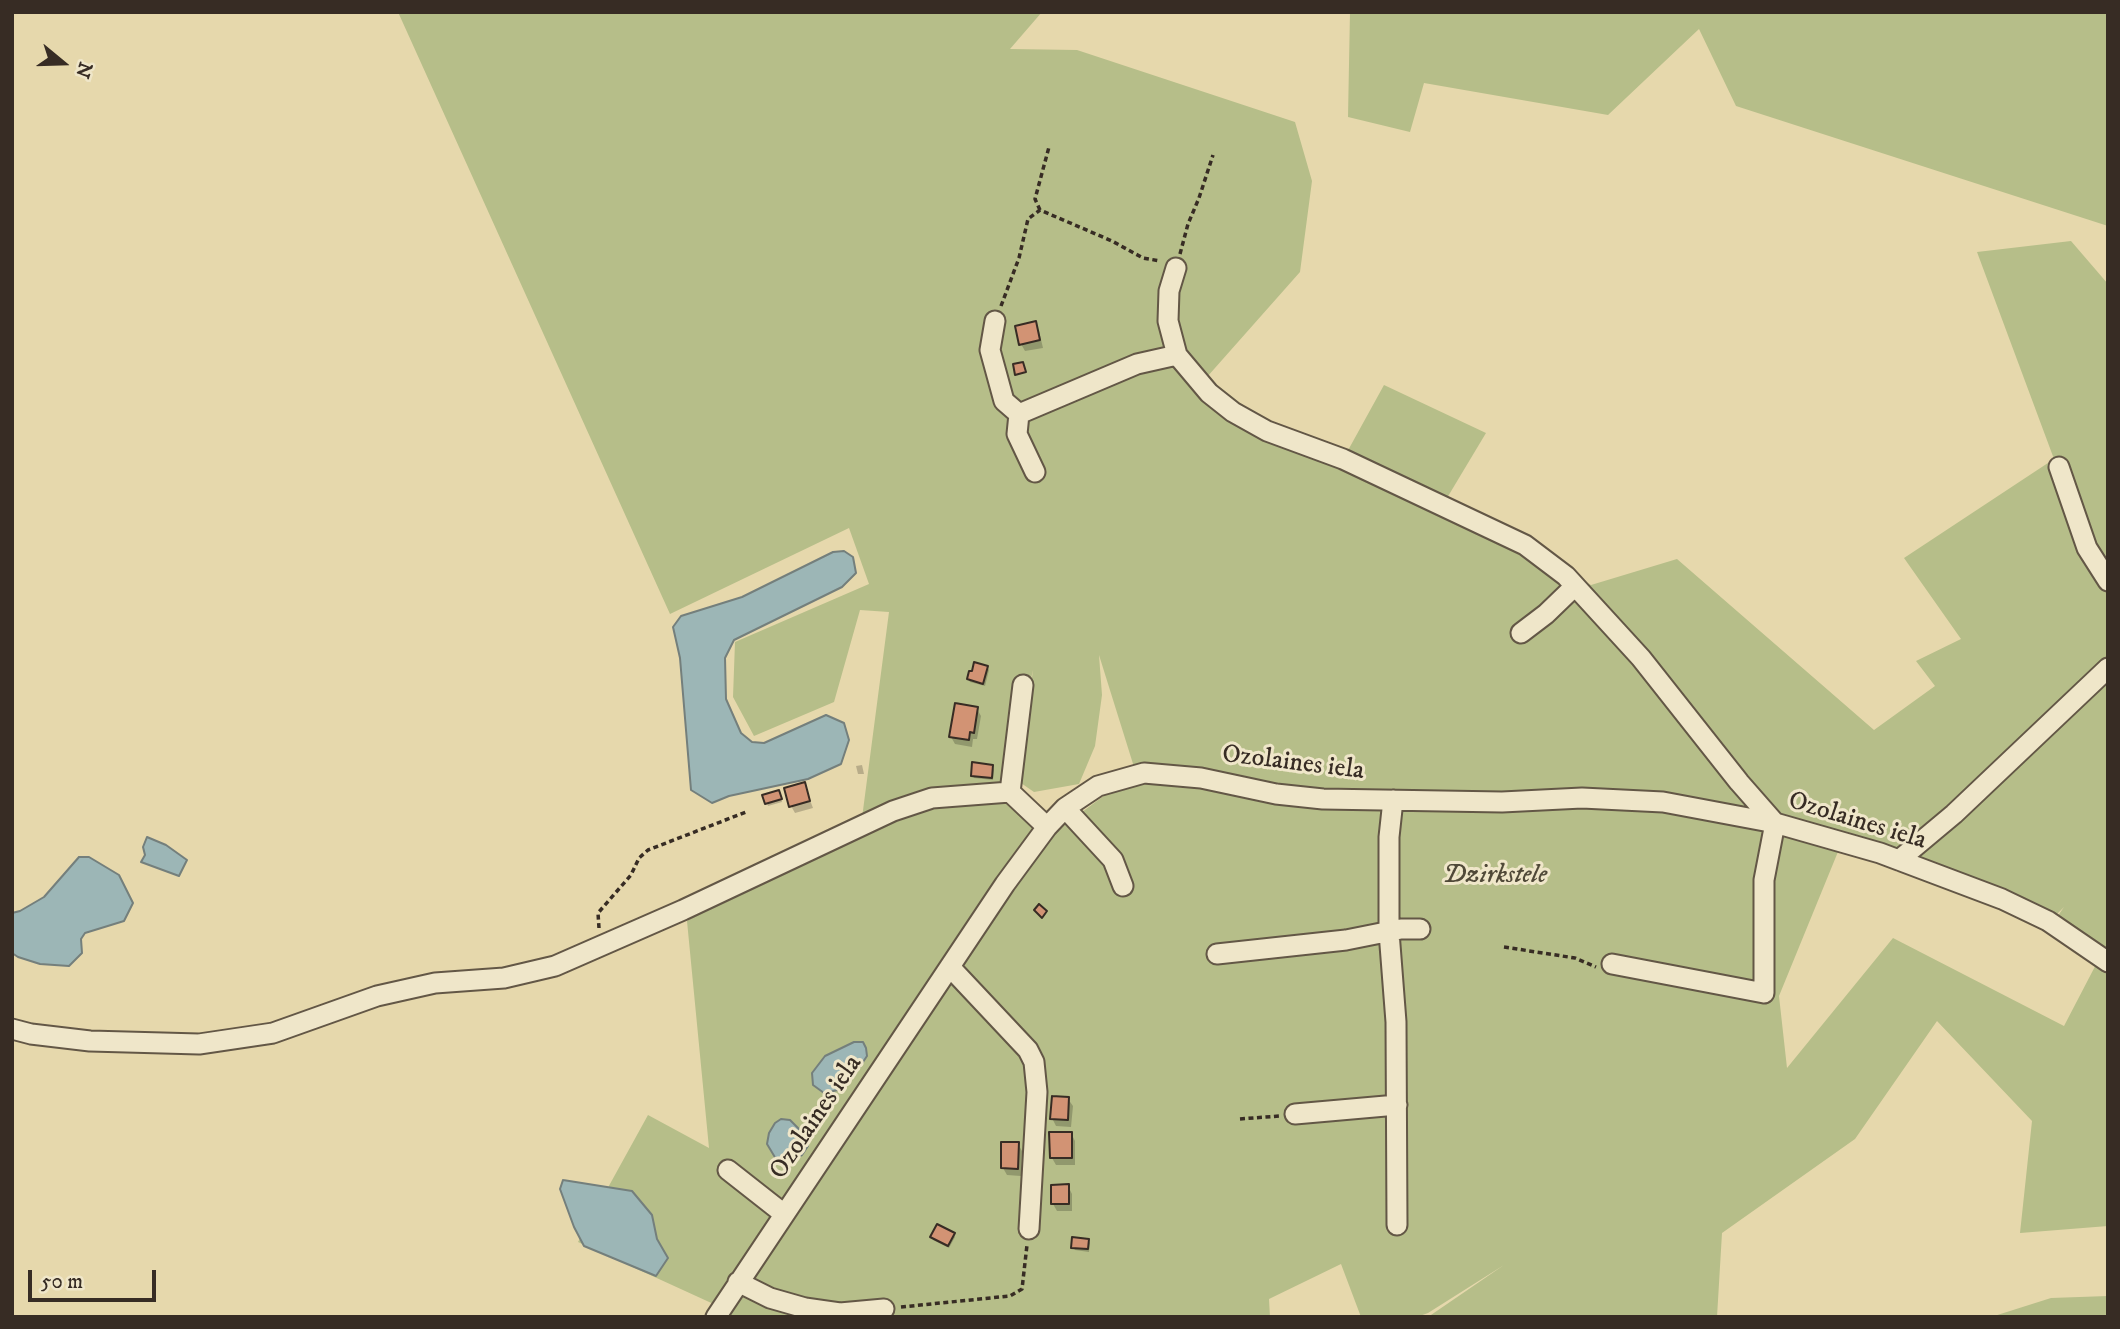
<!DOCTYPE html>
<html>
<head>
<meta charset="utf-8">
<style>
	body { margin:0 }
	#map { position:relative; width:2120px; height:1329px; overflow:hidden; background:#e6d8ac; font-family:"IM FELL DW Pica",serif }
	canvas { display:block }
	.frame { position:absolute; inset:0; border:14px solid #372c24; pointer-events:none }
	.north { position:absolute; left:28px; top:28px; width:70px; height:70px; -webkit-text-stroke:5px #efe6c9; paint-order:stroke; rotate:109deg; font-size:19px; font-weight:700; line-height:28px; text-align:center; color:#372c24 }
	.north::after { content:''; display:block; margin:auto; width:24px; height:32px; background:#372c24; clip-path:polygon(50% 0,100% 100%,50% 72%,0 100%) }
	.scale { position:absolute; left:28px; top:1270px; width:128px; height:32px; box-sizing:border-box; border:4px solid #372c24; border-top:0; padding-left:9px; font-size:21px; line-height:24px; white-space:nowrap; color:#372c24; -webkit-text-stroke:5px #efe6c9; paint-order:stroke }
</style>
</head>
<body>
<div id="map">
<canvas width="2120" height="1329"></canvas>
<div class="frame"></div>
<div class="north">N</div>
<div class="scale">50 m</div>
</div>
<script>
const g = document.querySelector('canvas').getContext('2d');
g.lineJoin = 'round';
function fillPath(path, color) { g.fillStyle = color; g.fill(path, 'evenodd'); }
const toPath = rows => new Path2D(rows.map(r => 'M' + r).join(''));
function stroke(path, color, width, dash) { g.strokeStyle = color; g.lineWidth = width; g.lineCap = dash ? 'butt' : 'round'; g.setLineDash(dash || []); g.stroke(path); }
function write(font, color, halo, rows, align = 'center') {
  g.font = font + ' "IM FELL DW Pica",serif'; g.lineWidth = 6; g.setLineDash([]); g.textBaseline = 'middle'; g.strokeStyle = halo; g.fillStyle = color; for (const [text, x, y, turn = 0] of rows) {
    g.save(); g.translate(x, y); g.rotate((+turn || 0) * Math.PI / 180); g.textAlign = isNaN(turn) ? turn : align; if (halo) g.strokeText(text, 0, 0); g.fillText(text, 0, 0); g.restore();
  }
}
fillPath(toPath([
	[398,12,1042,12,1010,49,1077,50,1295,122,1312,181,1300,272,1207,377,1267,424,1346,454,1384,385,1486,433,1447,498,1591,585,1677,559,1874,730,1935,686,1916,661,1961,639,1904,558,2054,459,1977,252,2071,241,2108,284,2108,1226,2020,1233,2032,1121,1937,1021,1855,1139,1722,1233,1717,1317,1428,1317,1504,1265,1428,1313,1417,1317,1361,1317,1341,1264,1269,1299,1270,1317,729,1317,731,1312,578,1242,648,1115,709,1148,687,921,862,818,889,612,860,610,834,702,754,736,733,697,735,642,869,584,849,528,670,614],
	[1099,655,1139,783,1109,792,1051,835,1006,793,1033,670,1018,781,1034,792,1079,784,1095,746,1102,695],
	[1842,842,2049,922,2064,907,2055,920,2102,953,2064,1026,1893,938,1787,1068,1779,996],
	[1350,12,2108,12,2108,226,1736,106,1699,29,1608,115,1424,83,1410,132,1348,117],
	[2108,1296,2108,1317,1991,1317,2051,1298]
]), '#b6be89');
const water = toPath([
	[844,551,853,557,856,573,842,587,734,640,725,658,726,699,741,733,752,742,764,743,826,715,844,723,849,740,841,764,808,779,729,796,712,803,691,790,680,658,673,627,681,616,742,597,833,552,844,551],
	[147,837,166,845,187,860,179,876,141,862,145,855,143,847,147,837],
	[79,857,89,857,119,875,133,903,124,921,85,933,81,939,82,953,69,966,40,964,18,957,12,953,12,913,20,911,44,897,79,857],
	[854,1042,863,1042,866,1048,867,1056,853,1077,838,1090,824,1093,813,1085,812,1073,825,1056,854,1042],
	[781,1119,790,1120,806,1136,808,1146,802,1155,787,1162,776,1159,767,1144,769,1133,775,1123,781,1119],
	[563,1180,632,1191,652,1215,657,1239,668,1258,656,1276,584,1246,574,1227,560,1189,563,1180]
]);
fillPath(water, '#9cb6b6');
stroke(water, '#747f7c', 2);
fillPath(toPath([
	[1035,323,1039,331,1043,348,1025,351,1021,344],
	[987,667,989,670,985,686,970,682,968,679],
	[977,709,981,716,977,739,973,739,972,747,955,744,951,737],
	[862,765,864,774,858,774,856,766],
	[992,766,994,770,993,780,974,778,972,775],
	[804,784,813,808,795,813,791,806],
	[780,795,782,802,768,806,767,803],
	[1068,1099,1073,1106,1071,1127,1056,1126,1052,1118],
	[1071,1133,1075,1141,1075,1165,1056,1165,1052,1158],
	[1018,1144,1022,1151,1021,1176,1007,1175,1003,1168],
	[1068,1186,1072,1194,1072,1211,1057,1211,1053,1204],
	[953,1234,955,1237,949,1248,933,1240,932,1237],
	[1088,1240,1090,1243,1089,1252,1075,1250,1073,1247]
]), '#0003');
const building = toPath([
	[1036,321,1040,340,1019,345,1015,326,1036,321],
	[1023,362,1026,372,1015,375,1013,364,1023,362],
	[974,662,988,666,983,684,967,679,969,671,972,671,974,662],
	[955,703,978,707,974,733,970,732,969,740,949,737,955,703],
	[972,762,993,765,992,778,971,776,972,762],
	[805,782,810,801,789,807,784,788,805,782],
	[779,790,782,799,765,804,762,795,779,790],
	[1039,904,1047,911,1042,918,1034,910,1039,904],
	[1052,1096,1069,1097,1068,1120,1050,1119,1052,1096],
	[1049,1132,1072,1132,1072,1158,1050,1158,1049,1132],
	[1001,1142,1019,1142,1018,1169,1001,1168,1001,1142],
	[1069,1184,1069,1204,1051,1204,1051,1185,1069,1184],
	[937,1224,955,1233,948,1246,930,1237,937,1224],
	[1072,1237,1089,1239,1088,1249,1071,1248,1072,1237]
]);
fillPath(building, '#d29374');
stroke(building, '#372c24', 2);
const minor = toPath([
	[1176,268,1169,291,1168,321,1177,355,1209,393,1233,412,1267,431,1343,459,1525,545,1566,576,1641,658,1739,782,1775,823,1764,880,1764,993,1612,964],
	[995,321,990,350,1004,401,1019,414],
	[2059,467,2087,548,2108,581],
	[1035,472,1017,434,1019,414,1137,364,1177,355],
	[1521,633,1546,614,1575,586],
	[1010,792,1023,685],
	[1393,800,1389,837,1389,932,1396,1022,1397,1225],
	[1065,808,1113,860,1123,886],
	[1899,860,1954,814,2108,668],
	[1217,954,1346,940,1401,929,1420,929],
	[950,967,1028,1050,1034,1062,1037,1092,1029,1229],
	[12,1029,31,1034,90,1041,199,1044,273,1033,377,996,435,983,504,978,555,966,683,910,893,811,932,798,1010,792,1047,827],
	[1295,1114,1397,1105],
	[728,1170,784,1214],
	[738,1282,770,1298,805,1308,840,1313,884,1309],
	[716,1317,1005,884,1047,827,1065,808,1098,786,1144,773,1201,778,1276,794,1323,799,1502,802,1582,798,1663,802,1775,823,1880,853,2002,899,2048,921,2108,962]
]);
stroke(minor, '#635746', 23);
stroke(toPath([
	[1040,210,1035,199,1049,147],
	[1180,254,1188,224,1199,198,1213,155],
	[1001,306,1019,258,1028,219,1040,210,1112,241,1143,258,1160,261],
	[599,928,598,913,631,875,639,858,648,850,746,812],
	[1504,947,1575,958,1596,967],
	[1240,1119,1279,1116],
	[901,1307,1010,1296,1022,1289,1027,1245]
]), '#372c24', 3.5, [5, 3.5]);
stroke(minor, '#efe6c9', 19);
write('26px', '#372c24', '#efe6c9', [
	["Ozolaines iela",1293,764,7],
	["Ozolaines iela",1857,822,17],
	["Ozolaines iela",817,1118,-56]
]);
write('italic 26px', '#504938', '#efe6c9', [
	["Dzirkstele",1495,877]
]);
</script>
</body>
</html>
